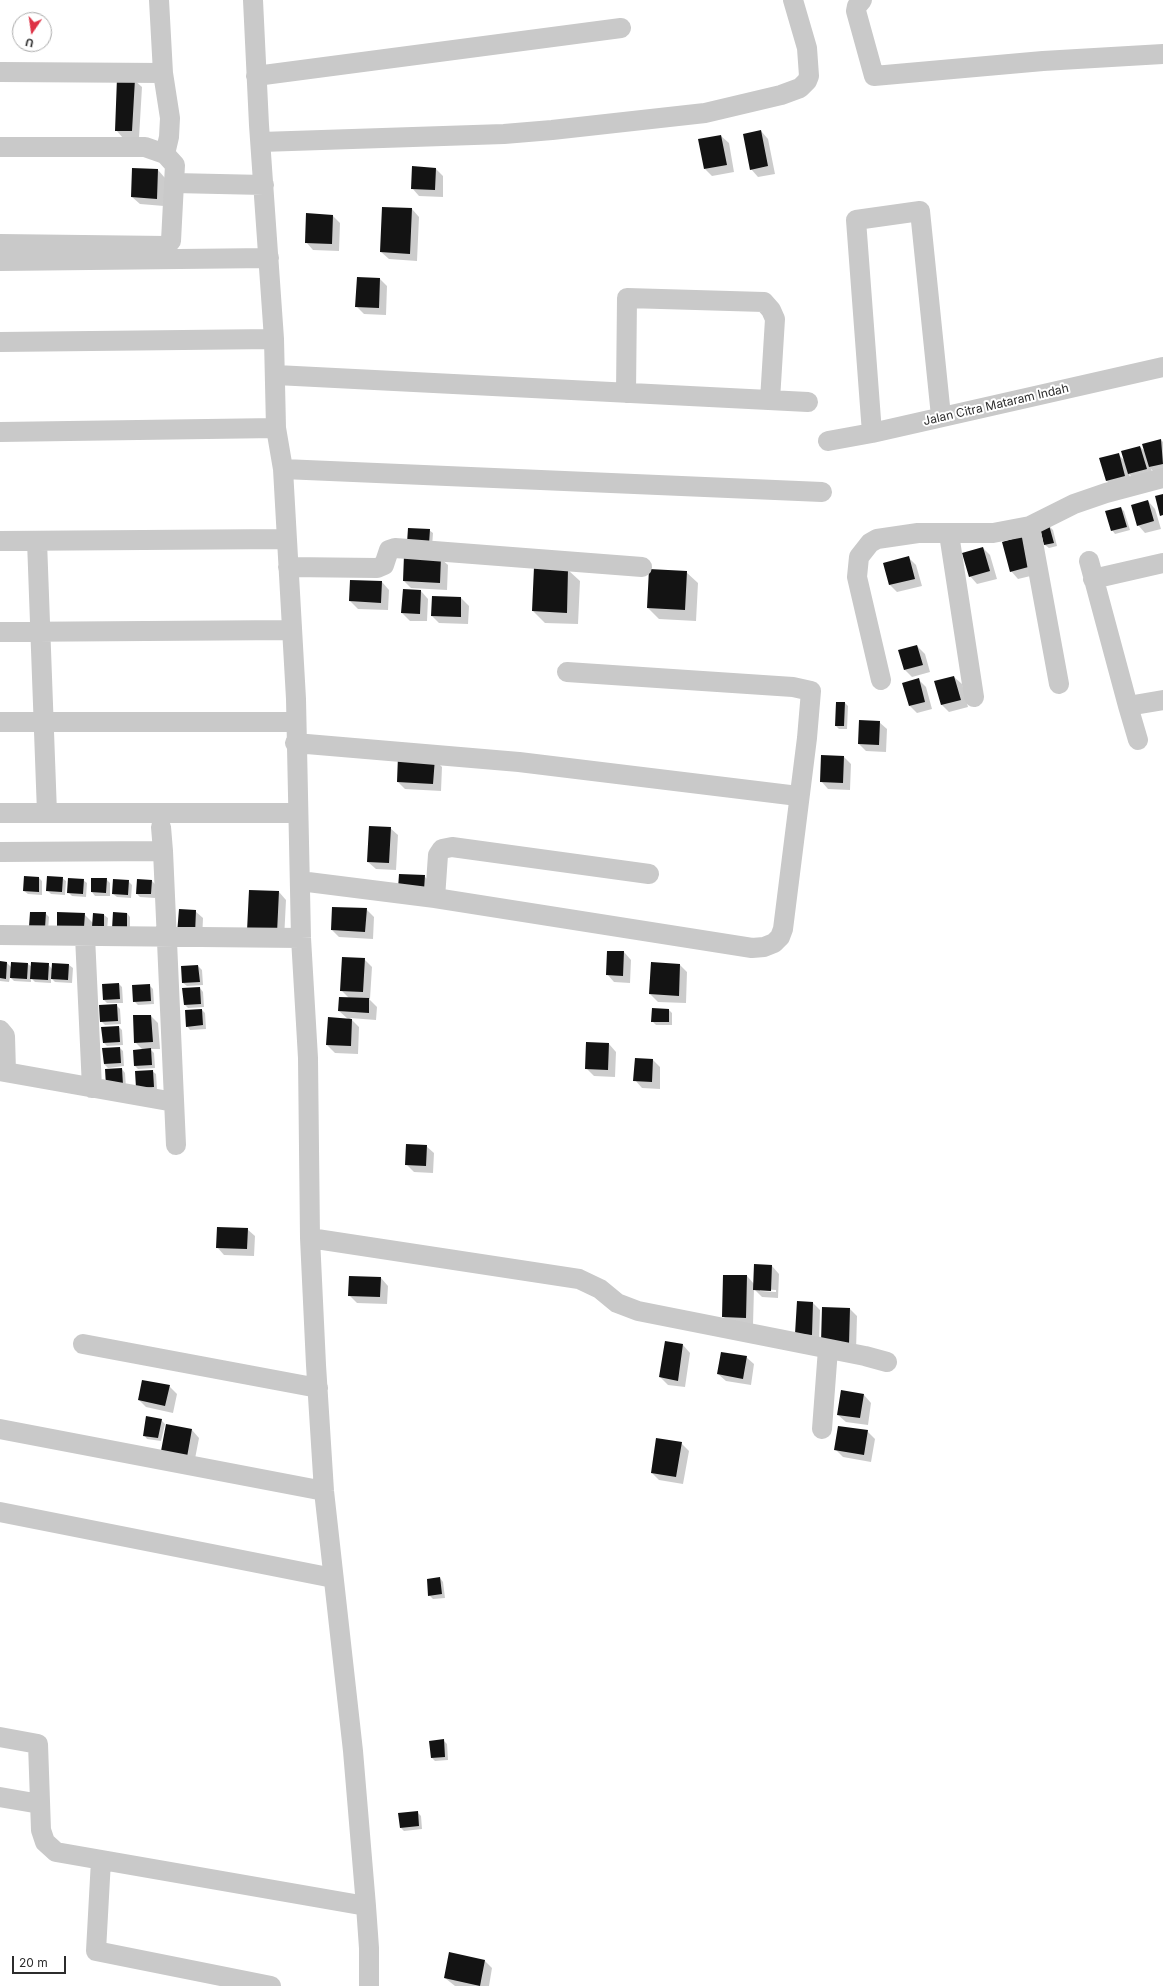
<!DOCTYPE html>
<html>
<head>
<meta charset="utf-8">
<style>
	body { margin:0 }
	#map { position:relative; width:1163px; height:1986px; overflow:hidden; background:#fff; font-family:Inter,sans-serif }
	canvas { display:block }
	.north { position:absolute; left:12px; top:12px; width:40px; height:40px; box-sizing:border-box; background:#fff; border:1px solid #ababab; border-radius:50%; rotate:193deg; font-size:11px; font-weight:700; line-height:16px; text-align:center; color:#2c2c2c }
	.north::after { content:''; display:block; margin:auto; width:14px; height:18px; background:#de3245; clip-path:polygon(50% 0,100% 100%,50% 72%,0 100%) }
	.scale { position:absolute; left:12px; top:1956px; width:54px; height:18px; box-sizing:border-box; border:2px solid #2c2c2c; border-top:0; padding-left:5px; font-size:12px; line-height:14px; white-space:nowrap; color:#2c2c2c; -webkit-text-stroke:3px #fff; paint-order:stroke }
</style>
</head>
<body>
<div id="map">
<canvas width="1163" height="1986"></canvas>
<div class="north">U</div>
<div class="scale">20 m</div>
</div>
<script>
const g = document.querySelector('canvas').getContext('2d');
g.lineJoin = 'round';
function fillPath(path, color) { g.fillStyle = color; g.fill(path, 'evenodd'); }
const toPath = rows => new Path2D(rows.map(r => 'M' + r).join(''));
function stroke(path, color, width, dash) { g.strokeStyle = color; g.lineWidth = width; g.lineCap = dash ? 'butt' : 'round'; g.setLineDash(dash || []); g.stroke(path); }
function write(font, color, halo, rows, align = 'center') {
  g.font = font + ' Inter,sans-serif'; g.lineWidth = 4; g.setLineDash([]); g.textBaseline = 'middle'; g.strokeStyle = halo; g.fillStyle = color; for (const [text, x, y, turn = 0] of rows) {
    g.save(); g.translate(x, y); g.rotate((+turn || 0) * Math.PI / 180); g.textAlign = isNaN(turn) ? turn : align; if (halo) g.strokeText(text, 0, 0); g.fillText(text, 0, 0); g.restore();
  }
}
fillPath(toPath([
	[134,80,142,87,139,138,123,138,116,130],
	[761,131,768,139,775,174,758,177,751,169],
	[721,136,729,143,734,172,712,176,705,169],
	[436,169,443,176,443,197,419,196,412,188],
	[158,170,165,178,164,206,140,204,132,197],
	[412,209,419,217,417,261,389,259,381,252],
	[333,216,340,223,339,251,313,250,306,242],
	[380,279,387,286,386,315,364,314,356,306],
	[1161,440,1163,442,1163,473,1157,474,1151,469,1153,476,1136,481,1129,474,1132,483,1114,488,1107,481,1101,459,1118,454,1125,461,1140,447,1146,452,1144,445],
	[1148,501,1155,509,1161,529,1145,533,1138,525],
	[1121,508,1124,511,1130,530,1115,534,1112,530],
	[1049,526,1053,530,1057,546,1049,548,1045,545,1041,528],
	[429,530,433,533,432,547,411,546],
	[1023,537,1039,574,1018,579,1011,571],
	[983,548,990,555,997,579,977,584,970,576],
	[908,557,916,565,922,586,897,592,890,585,884,564],
	[440,558,448,565,447,590,411,588,404,581],
	[568,570,580,581,578,624,545,623,533,611],
	[686,572,698,583,696,621,659,619,648,608],
	[382,582,389,590,388,610,358,609,350,601],
	[421,591,428,599,427,621,410,621,402,613],
	[433,597,461,598,469,606,468,624,439,623,432,616],
	[917,646,925,654,930,672,912,677,904,669],
	[954,677,962,684,968,707,949,712,942,705,935,682],
	[918,679,926,687,932,709,917,713,910,706],
	[837,703,845,703,848,706,847,729,839,729,836,726],
	[879,722,887,729,886,752,866,751,859,744],
	[844,757,851,764,850,790,828,789,821,781],
	[434,759,442,767,441,791,405,789,398,782],
	[390,828,398,835,396,870,376,869,368,862],
	[424,876,432,884,431,897,407,896],
	[39,878,42,881,42,895,28,894,24,891],
	[62,878,66,881,65,895,51,894,47,890],
	[106,879,110,883,110,896,95,896,92,892],
	[83,880,87,883,86,897,72,896,68,892],
	[128,881,132,885,131,898,117,897,113,894],
	[152,881,155,884,155,898,140,897,137,894],
	[279,892,286,900,284,940,248,931],
	[366,909,374,917,373,939,339,937,332,930],
	[195,911,203,918,202,941,186,941],
	[45,913,49,917,48,931,30,926],
	[127,913,130,917,130,933,113,929],
	[84,914,94,924,94,914,104,915,108,918,107,931,97,931,92,925,91,934,66,933],
	[624,952,631,960,630,983,614,982,607,974],
	[364,959,372,967,370,999,369,999,377,1007,376,1020,350,1018,359,1027,358,1054,335,1053,327,1045,329,1018,348,1019,339,1011,349,998,341,990],
	[0,962,7,963,11,967,12,963,28,964,32,967,48,964,52,969,53,964,69,965,73,968,72,983,55,982,51,978,51,983,35,982,31,978,31,982,14,981,10,977,9,982,0,981],
	[680,965,687,972,686,1003,658,1002,650,994],
	[198,966,202,970,203,985,187,986,183,983],
	[119,984,122,987,123,1003,107,1003,104,1000],
	[149,985,153,989,154,1004,138,1005,134,1001],
	[200,988,203,992,204,1007,188,1008,184,1004],
	[116,1005,120,1009,121,1024,105,1025,101,1021],
	[202,1010,205,1013,206,1029,190,1030,187,1026],
	[669,1010,672,1013,672,1025,656,1025,652,1021],
	[151,1016,158,1023,160,1049,150,1049,154,1053,155,1068,138,1069,135,1066,143,1050,135,1042],
	[119,1027,122,1030,123,1045,107,1046,104,1043,103,1028],
	[609,1044,616,1052,615,1077,594,1076,586,1068],
	[120,1048,123,1051,124,1066,108,1068,104,1064,103,1049],
	[653,1060,660,1067,660,1089,642,1088,635,1080],
	[122,1069,125,1073,126,1088,106,1070],
	[152,1071,156,1074,157,1090,141,1091],
	[426,1146,434,1153,433,1173,414,1172,406,1164],
	[247,1229,255,1236,254,1256,224,1255,217,1247],
	[772,1266,779,1274,778,1298,762,1297,754,1289,753,1325,730,1324,723,1316,747,1276,754,1284],
	[760,1289,776,1290,776,1292,760,1291],
	[381,1278,388,1286,387,1304,357,1303,349,1295],
	[813,1303,820,1310,819,1342,804,1342],
	[850,1309,857,1316,856,1351,829,1350],
	[683,1345,690,1353,685,1387,668,1385,660,1377],
	[746,1357,754,1364,751,1385,726,1381,718,1374],
	[169,1386,177,1394,173,1413,146,1407,139,1400],
	[864,1395,871,1403,868,1425,846,1422,838,1415],
	[161,1420,165,1424,161,1441,147,1439,144,1435],
	[192,1430,199,1438,194,1464,162,1451],
	[867,1431,875,1439,871,1462,843,1457,835,1449],
	[681,1443,689,1451,683,1484,659,1480,652,1473],
	[440,1578,443,1582,445,1598,433,1599,429,1595],
	[443,1740,447,1744,448,1760,435,1761,432,1758],
	[417,1812,421,1816,422,1829,404,1831,401,1828],
	[485,1961,492,1968,489,1986,455,1986,445,1978]
]), '#0003');
fillPath(toPath([
	[117,78,135,79,132,131,115,131],
	[761,130,768,166,750,170,743,134],
	[721,135,727,165,704,169,698,139],
	[412,166,436,168,435,190,411,189],
	[132,168,158,169,157,199,131,197],
	[382,207,412,208,410,254,380,252],
	[306,213,333,215,332,244,305,243],
	[357,277,380,278,379,308,355,307],
	[1161,439,1163,464,1149,467,1142,444],
	[1140,446,1147,469,1128,474,1121,451],
	[1119,453,1125,476,1106,481,1099,458],
	[1163,494,1163,515,1160,516,1155,496],
	[1148,500,1154,521,1137,526,1131,505],
	[1121,507,1127,527,1111,531,1105,511],
	[1049,525,1054,543,1044,545,1040,528],
	[408,528,430,529,429,544,407,543],
	[1023,536,1032,566,1010,572,1002,542],
	[983,547,990,571,969,577,962,553],
	[404,555,441,557,440,583,403,581],
	[909,556,915,579,889,585,883,563],
	[534,567,568,569,567,613,532,611],
	[649,569,687,571,685,610,647,608],
	[350,580,382,581,381,603,349,601],
	[403,589,421,590,420,614,401,613],
	[432,596,461,597,461,617,431,616],
	[917,645,923,665,904,670,898,650],
	[954,676,961,700,941,705,934,681],
	[919,678,925,702,909,706,902,683],
	[836,702,845,702,844,726,835,726],
	[859,720,880,721,879,745,858,744],
	[821,755,844,756,843,783,820,782],
	[398,756,435,758,433,784,397,782],
	[369,826,391,827,389,863,367,862],
	[399,874,425,875,424,890,398,889],
	[24,876,39,877,39,892,23,891],
	[47,876,63,877,62,892,46,891],
	[68,878,84,879,83,894,67,893],
	[91,878,107,878,106,893,91,892],
	[113,879,129,880,128,895,112,894],
	[137,879,152,880,151,894,136,894],
	[249,890,279,891,277,933,247,931],
	[332,907,367,908,365,932,331,930],
	[179,909,196,910,195,934,177,934],
	[30,912,46,912,45,928,29,927],
	[57,912,85,913,84,927,57,926],
	[113,912,127,913,127,930,112,929],
	[93,913,104,914,104,928,92,927],
	[607,951,624,951,623,976,606,975],
	[342,957,365,958,363,992,340,991],
	[0,961,7,962,6,979,0,978],
	[11,962,28,963,27,979,10,978],
	[31,962,49,963,48,980,30,979],
	[651,962,680,964,679,996,649,994],
	[52,963,69,964,68,980,51,979],
	[198,965,200,982,182,983,181,966],
	[119,983,120,999,103,1000,102,984],
	[150,984,151,1001,133,1002,132,985],
	[200,987,201,1004,184,1005,182,988],
	[339,997,369,998,369,1013,338,1011],
	[117,1004,118,1021,100,1022,99,1005],
	[652,1008,669,1009,669,1022,651,1022],
	[202,1009,203,1025,186,1027,185,1010],
	[133,1015,151,1015,153,1042,134,1043],
	[328,1017,352,1019,351,1046,326,1045],
	[119,1026,120,1042,103,1043,101,1027],
	[586,1042,609,1043,608,1070,585,1069],
	[120,1047,121,1063,104,1064,102,1048],
	[151,1048,152,1065,134,1066,133,1050],
	[635,1058,653,1059,652,1082,633,1081],
	[122,1068,123,1085,106,1086,105,1069],
	[153,1070,154,1087,136,1088,135,1071],
	[406,1144,427,1145,426,1166,405,1165],
	[217,1227,248,1228,247,1249,216,1248],
	[754,1264,772,1265,771,1291,753,1290],
	[723,1275,747,1275,746,1318,722,1317],
	[349,1276,381,1277,380,1297,348,1296],
	[797,1301,813,1302,812,1335,795,1334],
	[822,1307,850,1308,849,1344,821,1343],
	[665,1341,683,1344,678,1381,659,1377],
	[721,1352,747,1356,743,1379,717,1374],
	[142,1380,170,1385,165,1406,138,1400],
	[841,1390,864,1394,860,1418,837,1415],
	[146,1416,162,1419,158,1438,143,1436],
	[166,1424,192,1429,187,1457,161,1451],
	[838,1426,868,1430,864,1455,834,1450],
	[656,1438,682,1442,676,1477,651,1473],
	[440,1577,442,1594,428,1596,427,1579],
	[444,1739,445,1757,431,1758,429,1741],
	[418,1811,419,1826,400,1828,398,1813],
	[449,1952,485,1960,480,1986,444,1978]
]), '#131313');
stroke(toPath([
	[159,0,163,73,170,118,169,137,165,154],
	[253,0,259,125,274,339,276,428,283,469,296,699,301,938,308,1058,310,1238,316,1365,324,1491,353,1751,366,1906,369,1948,369,1986],
	[862,0,857,6,856,11,874,76,1043,61,1163,54],
	[0,72,163,73],
	[256,76,621,28],
	[261,142,504,134,552,130,705,113,781,95,800,88,807,81,809,76,807,48,793,0],
	[0,147,145,147,165,154,175,165,174,183,264,185],
	[0,244,166,246,171,241,174,183],
	[0,261,269,258],
	[0,342,274,339],
	[276,375,808,402],
	[626,393,627,298,764,302,771,310,775,319,770,400],
	[0,432,276,428],
	[872,433,856,220,920,211,941,416],
	[828,441,872,433,1163,367],
	[283,469,822,492],
	[1030,526,1059,684],
	[949,534,974,697],
	[0,541,286,539],
	[37,541,47,813],
	[1089,561,1128,706,1163,700],
	[288,567,377,568,384,565,389,550,395,548,642,567],
	[1093,579,1163,563],
	[0,632,292,630],
	[881,680,857,577,859,557,870,543,877,539,918,533,993,533,1030,526,1074,504,1106,493,1163,478],
	[1128,706,1138,740],
	[0,722,296,722],
	[295,743,519,762,798,796],
	[0,813,298,813],
	[161,827,163,851],
	[0,852,163,851,176,1145],
	[300,881,435,898,752,948,764,947,774,943,780,937,783,929,807,738,811,691,793,687,567,672],
	[435,898,438,855,442,849,452,847,649,874],
	[0,935,301,938],
	[85,936,92,1088],
	[0,1030,5,1036,6,1072],
	[0,1071,174,1102],
	[310,1238,579,1279,600,1289,617,1303,638,1311,865,1356,887,1362],
	[83,1344,318,1388],
	[0,1429,324,1491],
	[822,1429,828,1349],
	[0,1512,333,1578],
	[0,1737,38,1744,41,1830,45,1842,56,1852,366,1906],
	[0,1797,40,1804],
	[101,1860,96,1951,271,1986]
]), '#c9c9c9', 20);
write('12px', '#2c2c2c', '#fff', [
	["Jalan Citra Mataram Indah",996,405,-13]
]);
</script>
</body>
</html>
